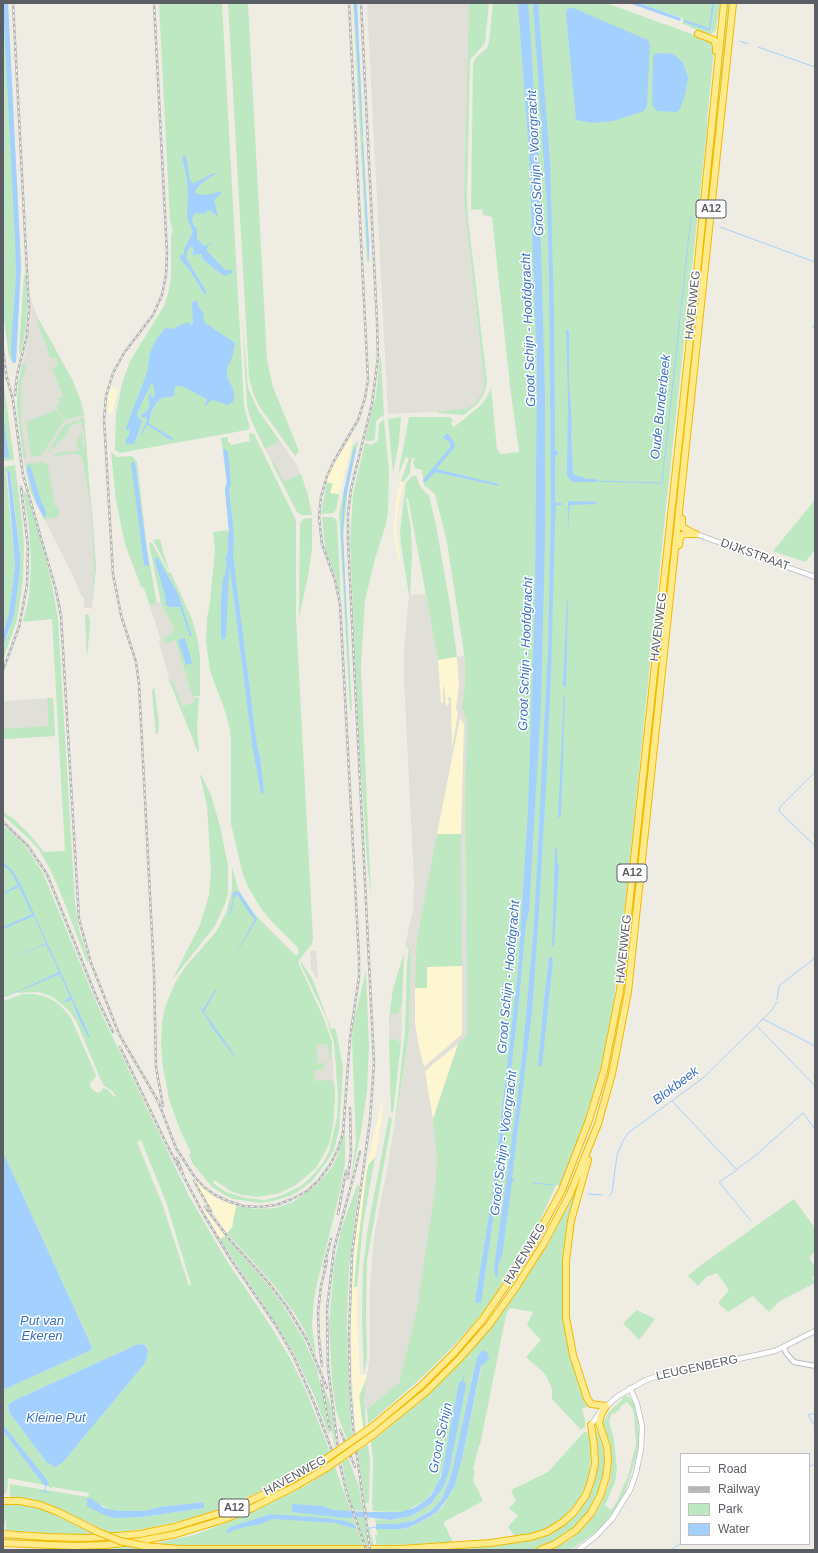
<!DOCTYPE html>
<html>
<head>
<meta charset="utf-8">
<style>
	body { margin:0 }
	#map { position:relative; width:818px; height:1553px; overflow:hidden; background:#efede3; font-family:Helvetica,sans-serif }
	canvas { display:block }
	.frame { position:absolute; inset:0; border:4px solid #5b5f65; pointer-events:none }
	.legend { position:absolute; left:680px; top:1453px; width:130px; height:92px; box-sizing:border-box; background:#fff; border:1px solid #bdbfc1; margin:0; padding:5px 7px; list-style:none; font-size:12px; color:#5b5f65 }
	.legend li { display:flex; align-items:center; gap:8px; height:20px }
	.legend b { width:20px; border:1px solid #bdbfc1 }
</style>
</head>
<body>
<div id="map">
<canvas width="818" height="1553"></canvas>
<div class="frame"></div>
<ul class="legend">
<li><b style="height:5px;background:#fff"></b>Road</li>
<li><b style="height:5px;background:#b5b6b6"></b>Railway</li>
<li><b style="height:11px;background:#bee8c2"></b>Park</li>
<li><b style="height:11px;background:#a4d0ff"></b>Water</li>
</ul>
</div>
<script>
const g = document.querySelector('canvas').getContext('2d');
g.lineJoin = 'round';
function fillPath(path, color) { g.fillStyle = color; g.fill(path, 'evenodd'); }
const toPath = rows => new Path2D(rows.map(r => 'M' + r).join(''));
function stroke(path, color, width, dash) { g.strokeStyle = color; g.lineWidth = width; g.lineCap = dash ? 'butt' : 'round'; g.setLineDash(dash || []); g.stroke(path); }
function write(font, color, halo, rows, align = 'center') {
  g.font = font + ' Helvetica,sans-serif'; g.lineWidth = 3; g.setLineDash([]); g.textBaseline = 'middle'; g.strokeStyle = halo; g.fillStyle = color; for (const [text, x, y, turn = 0] of rows) {
    g.save(); g.translate(x, y); g.rotate((+turn || 0) * Math.PI / 180); g.textAlign = isNaN(turn) ? turn : align; if (halo) g.strokeText(text, 0, 0); g.fillText(text, 0, 0); g.restore();
  }
}
fillPath(toPath([
	[367,3,469,3,464,200,484,377,484,387,482,394,473,405,466,409,458,411,388,414],
	[29,294,38,318,72,379,81,402,84,411,89,482,92,508,96,567,92,608,84,608,84,597,82,597,72,574,36,503,30,490,23,458,17,402,19,380,27,343,31,318],
	[280,441,296,464,304,484,287,492,265,449],
	[426,594,438,660,464,656,465,660,465,684,463,711,467,721,465,861,467,1036,420,1296,399,1383,364,1411,364,1394,370,1356,370,1286,374,1237,398,1112,409,1033,411,949,405,946,413,909,414,882,404,679,404,650,409,595],
	[160,602,173,624,175,640,192,696,195,696,194,702,181,706,172,681,169,682,168,680,169,679,159,642,160,638,150,606],
	[53,698,55,736,3,739,3,701],
	[310,951,316,951,318,977,316,978,311,969],
	[399,1006,402,1006,401,1043,395,1039,389,1039,389,1018,391,1018,391,1013],
	[329,1034,332,1046,335,1100,318,1091,308,1074,315,1043]
]), '#e0dfd8');
fillPath(toPath([
	[3,3,8,3,21,265,16,362,15,363,13,363,9,357,3,313],
	[159,3,222,3,244,406,250,428,247,430,120,453,115,450,115,444,116,413,122,384,130,361,164,306,168,294,171,277,171,237,173,230,170,221],
	[228,3,248,3,267,360,273,387,299,451,295,456,259,406,254,395,249,378],
	[353,3,357,3,369,262,367,262],
	[469,3,489,3,485,43,470,60,467,198,468,218,487,382,484,394,478,403,464,415,438,413,437,412,466,409,473,405,482,394,484,387,484,377,464,200],
	[493,3,606,3,711,41,714,50,708,110,707,129,665,517,630,859,613,1007,604,1055,590,1110,580,1139,561,1186,556,1185,539,1223,488,1306,470,1328,443,1357,419,1380,368,1424,367,1409,399,1383,420,1296,419,1295,436,1184,437,1157,433,1119,458,1044,467,1036,465,810,467,721,462,708,465,684,465,660,447,542,435,494,424,485,422,470,415,468,413,463,415,458,412,458,411,461,410,473,403,482,401,481,409,458,406,457,398,475,409,417,450,417,453,420,451,424,454,427,480,406,486,399,491,388,497,449,500,454,503,454,519,452,510,386,492,217,483,215,482,209,471,210,473,64,476,57,487,48,489,42],
	[639,3,720,3,716,30,711,34,701,32,682,23,683,18],
	[727,3,730,3,675,522,673,520],
	[24,275,26,275,27,307,26,329,20,355,19,351],
	[242,316,248,388,258,410,280,441,265,449,251,420,247,406],
	[39,320,72,379,81,402,84,415,66,420,57,409,56,407,60,404,58,399,63,396,52,368,57,366,57,358,50,358,46,344,39,327,37,321],
	[380,357,381,357,384,416,380,417,376,422,375,439,373,441,368,441,365,440,376,395],
	[22,362,26,367,22,380,21,387,21,421,26,458,23,458,17,407,18,385],
	[3,378,14,460,3,461],
	[56,410,65,421,60,426,42,455,31,457,26,422],
	[401,417,399,442,393,473,388,419],
	[84,418,96,567,92,608,94,565,91,508,83,461,80,455,85,445,84,433,80,419],
	[384,419,389,471,388,511,386,524,375,559,365,600,362,647,361,668,371,896,367,861,359,737,350,541,353,494,365,443,372,445,378,440,379,424],
	[79,420,80,422,70,426,67,434,46,455,62,428,67,424],
	[82,432,83,448,80,455,73,453,50,457,61,452,79,451,79,448,77,447,77,441],
	[249,433,254,434,296,520,296,617,313,938,312,944,299,960,299,964,324,1019,332,1042,330,1062,327,1044,316,1045,318,1063,324,1063,324,1069,314,1070,315,1081,331,1080,335,1087,335,1100,333,1125,329,1144,325,1152,316,1168,296,1185,280,1193,258,1197,242,1195,232,1192,214,1180,213,1183,226,1192,246,1198,264,1200,280,1196,301,1186,312,1176,323,1163,329,1151,337,1118,338,1095,334,1043,326,1017,301,965,301,961,313,980,331,1029,335,1028,338,1040,343,1068,339,1130,334,1150,328,1160,312,1181,299,1191,290,1196,273,1201,259,1203,233,1199,226,1196,212,1187,193,1164,189,1155,191,1153,180,1130,169,1099,163,1068,161,1045,162,1023,165,1007,175,983,186,966,216,932,226,913,232,890,232,867,239,891,256,916,296,956,299,953,298,948,271,921,260,907,248,887,243,875,231,824,231,742,230,730,225,711,210,671,206,641,207,619,210,602,215,550,213,532,229,530,225,489,227,482,221,438,228,437,228,443,231,443,231,445,250,441],
	[357,442,358,442,348,486,343,537,352,710,350,710,339,514,353,446],
	[111,452,117,457,132,456,137,462,147,549,157,603,150,606,144,588,141,587,125,544,116,501],
	[42,462,48,465,55,507,58,506,59,517,44,519,30,490,25,464],
	[274,462,284,482,301,474,308,495,312,515,301,515,297,512,272,463],
	[15,465,22,520,24,546,23,580,17,620,3,660,3,647,9,632,20,553,10,470,6,472,15,566,9,613,3,634,3,467],
	[412,476,416,476,420,486,429,496,436,525,450,605,457,657,438,660,408,498,406,499,411,529,412,556,410,595,409,595,401,545,400,531,406,483],
	[327,482,333,483,331,493,339,494,336,510,333,513,321,514],
	[23,490,27,494,43,547,52,585,58,619,75,903,79,930,89,961,87,962,61,894,50,869,39,850,30,840,3,815,3,812,14,819,31,836,44,852,65,851,52,619,23,622,29,596,31,563,29,528],
	[815,500,815,550,805,562,773,551],
	[322,517,333,517,337,521,341,601,336,577,325,549],
	[312,518,312,548,308,576,299,618,300,524,303,519],
	[160,539,164,555,169,570,168,569,153,540],
	[149,543,152,543,168,572,171,573,192,619,198,641,200,657,200,696,192,696,175,640,164,644,164,638,172,633,174,628,161,604],
	[86,614,89,615,90,623,87,659,85,615],
	[172,680,182,706,194,702,195,697,199,698,197,727,199,751,198,752,171,685,170,682],
	[154,687,159,723,158,734,156,735,152,691],
	[47,698,53,698,55,736,3,739,3,729,49,726],
	[200,775,201,775,211,795,220,826,228,865,228,893,225,904,215,926,172,980,200,925,209,895,211,871,207,806],
	[3,826,14,835,26,847,43,873,95,1000,189,1196,225,1258,270,1325,291,1360,306,1391,330,1452,303,1469,255,1494,225,1507,191,1518,149,1528,111,1533,46,1503,31,1499,10,1497,10,1484,88,1497,89,1493,52,1487,52,1489,44,1483,44,1485,8,1478,7,1492,4,1494,3,1498,3,1431,43,1481,3,1425,3,1390,89,1351,91,1350,92,1347,3,1152,3,1001,23,994,35,994,49,998,60,1005,71,1018,95,1073,96,1077,90,1083,91,1088,97,1093,102,1091,103,1088,107,1089,114,1097,116,1096,111,1090,103,1085,77,1023,71,1013,65,1007,51,996,38,992,18,993,17,992,3,998],
	[141,1140,166,1202,191,1284,189,1286,163,1206,137,1142],
	[141,1344,146,1345,148,1350,146,1362,64,1461,49,1465,47,1463,9,1412,7,1407,13,1401,136,1345],
	[204,1502,204,1508,142,1517,100,1509,101,1505,109,1509,119,1511,143,1511,160,1507],
	[437,834,461,834,462,966,428,967,427,988,415,988,417,940],
	[406,946,411,949,409,1033,397,1115,388,1165,396,1115,405,1031,407,963,409,950],
	[404,953,402,1006,399,1006,399,1013,391,1013,391,1018,389,1018,393,989],
	[366,971,369,1047,367,1091,361,1132,350,1183,356,1143,352,1039,354,1020],
	[389,1039,395,1039,401,1043,393,1113,391,1112],
	[389,1116,392,1119,367,1260,366,1305,367,1357,364,1375,362,1322,363,1267,368,1227],
	[345,1125,345,1163,339,1196,317,1284,314,1300,312,1326,316,1356,305,1331,293,1311,273,1284,227,1233,232,1227,236,1206,255,1209,276,1208,293,1202,317,1185,332,1167,338,1154],
	[375,1157,363,1225,357,1287,354,1287,359,1223,366,1176,368,1165],
	[580,1179,575,1198,564,1296,582,1389,589,1407,582,1408,585,1420,585,1426,581,1430,552,1399,552,1389,545,1374,526,1357,541,1340,527,1325,533,1312,510,1308,506,1315,480,1445,479,1445,473,1470,475,1471,473,1480,483,1501,444,1522,444,1524,453,1542,377,1546,375,1535,378,1535,376,1529,400,1529,407,1528,420,1522,437,1512,444,1505,452,1492,462,1459,482,1364,478,1354,451,1476,442,1499,431,1511,407,1523,395,1524,376,1524,375,1519,390,1520,411,1516,431,1504,444,1486,453,1454,445,1460,438,1484,426,1500,406,1511,393,1512,373,1511,372,1503,373,1460,371,1442,419,1403,449,1374,492,1325,510,1302,549,1243],
	[357,1185,359,1186,349,1267,347,1316,348,1377,352,1436,347,1440,336,1410,332,1381,329,1325,334,1264,341,1230],
	[794,1199,815,1228,815,1251,810,1257,811,1261,815,1266,815,1274,812,1278,815,1281,815,1283,780,1301,769,1312,753,1296,728,1312,718,1303,729,1290,717,1273,706,1277,698,1286,688,1276,701,1265],
	[225,1236,268,1285,282,1304,304,1340,317,1369,330,1438,314,1395,295,1355,270,1314,220,1239],
	[637,1310,655,1319,639,1340,623,1323],
	[366,1380,364,1400,366,1426,363,1428,359,1396],
	[322,1381,332,1408,336,1447,335,1448],
	[624,1396,629,1397,633,1401,638,1422,639,1435,637,1455,625,1492,612,1514,599,1529,589,1537,570,1550,551,1550,571,1539,585,1526,596,1513,603,1499,610,1481,612,1460,610,1443,603,1423,609,1412,622,1400,622,1398],
	[627,1402,632,1408,634,1415,636,1444,628,1476,617,1501,611,1510,605,1505,615,1482,617,1469,614,1440,609,1421,612,1413,614,1414,620,1409,621,1406],
	[594,1429,598,1432,603,1450,605,1462,603,1481,599,1494,589,1512,576,1526,551,1543,532,1550,467,1550,479,1546,517,1543,539,1539,559,1528,568,1522,591,1488,595,1479,597,1460],
	[584,1432,586,1432,589,1434,591,1442,591,1456,588,1479,580,1498,565,1516,551,1527,529,1535,515,1536,508,1527,518,1516,509,1508,516,1501,511,1490,548,1472],
	[368,1444,370,1460,369,1503,366,1503,369,1520,367,1520,374,1546,371,1546,365,1502,358,1451],
	[348,1458,359,1486,363,1511,354,1510,347,1491,342,1462],
	[335,1467,363,1546,187,1546,159,1545,161,1542,194,1535,244,1516,307,1485],
	[17,1503,49,1510,96,1534,58,1534,6,1530,6,1517,4,1530,3,1530,3,1504],
	[364,1517,368,1546,366,1546,356,1518],
	[5,1536,51,1540,110,1540,115,1541,51,1542,5,1540],
	[130,1546,164,1550,101,1550]
]), '#bee8c2');
fillPath(toPath([
	[111,387,118,390,112,413,108,414,109,400,108,400],
	[351,437,353,438,339,494,330,493,333,484,327,482,329,473],
	[401,481,403,482,397,516,396,528,401,567,396,549,394,528,396,501],
	[457,657,459,685,456,708,458,714,452,748,451,697,448,697,449,705,446,705,444,687,443,686,443,703,441,703,438,660],
	[460,718,464,724,461,834,437,834],
	[462,966,462,1034,424,1067,419,1047,415,1023,415,988,427,988,427,967],
	[458,1044,433,1119,425,1072,433,1064],
	[382,1095,382,1117,375,1157,368,1165,366,1176,356,1261,354,1287,357,1287,357,1321,360,1375,367,1375,359,1396,363,1428,356,1433,352,1375,351,1316,355,1241,361,1189,380,1110],
	[193,1177,210,1194,220,1200,236,1206,232,1227,227,1233,203,1197],
	[187,1181,206,1212,225,1236,220,1239]
]), '#fdf6d1');
fillPath(toPath([
	[3,3,8,3,21,265,16,362,15,363,12,361,11,349,16,275,15,238],
	[354,3,357,3,363,137,362,137],
	[518,3,528,3,529,14,538,159,540,211,545,395,545,540,541,703,529,911,526,922,518,1011,495,1205,481,1303,475,1302,492,1198,518,970,528,809,535,595,537,365,529,154],
	[533,3,538,3,550,163,554,310,555,450,559,453,555,457,555,500,556,503,562,503,562,505,556,505,555,522,551,676,546,787,538,927,532,1012,512,1178,515,1180,512,1182,502,1256,498,1265,498,1276,496,1278,494,1268,517,1102,524,1037,534,926,548,649,551,512,549,275,547,207],
	[629,3,639,3,681,18,680,21],
	[712,3,714,3,710,31,684,22,685,20,709,28],
	[569,8,573,8,648,40,650,44,647,106,644,111,613,121,592,123,576,120,566,14,567,10],
	[659,53,674,54,683,63,688,77,685,95,680,109,676,112,657,111,652,105,653,57,655,54],
	[363,142,369,242,369,258,368,259,362,144],
	[184,155,186,157,190,180,192,183,194,183,214,173,216,174,204,181,197,188,195,192,197,194,206,195,223,191,214,200,218,217,210,210,204,213,204,214,200,213,194,214,192,220,194,226,197,229,197,239,204,246,212,243,207,247,207,251,225,270,232,270,232,273,224,276,206,262,202,258,202,254,192,255,194,250,191,246,187,252,186,258,206,291,205,295,189,269,181,260,180,256,184,254,184,250,193,232,187,218,188,193,187,178,182,157],
	[196,300,198,302,197,304,203,313,204,322,235,343,232,358,227,368,227,377,234,391,234,398,233,402,227,405,214,400,210,401,204,408,207,399,181,386,175,386,174,396,162,398,156,403,151,412,149,422,150,424,174,439,171,440,147,425,141,436,141,434,147,420,146,416,145,418,140,416,147,411,150,404,148,397,151,392,152,399,155,395,153,383,151,384,137,413,137,417,142,421,136,439,134,444,126,444,126,440,129,435,129,429,126,430,126,428,147,373,150,353,156,340,165,328,172,329,188,322,191,325,193,324,192,303],
	[566,330,568,330,569,331,569,381,572,425,571,436,573,474,587,479,595,479,596,482,573,482,567,476,568,398],
	[3,414,9,457,8,458,4,457,3,448],
	[447,433,454,442,455,447,436,469,499,484,499,486,435,472,425,483,424,482,423,480,451,446,449,442,443,438],
	[354,448,356,449,345,502,343,530,350,698,341,530,344,490],
	[225,449,228,452,231,482,229,490,234,535,233,555,256,739,261,764,264,792,261,794,252,744,230,568,229,571,226,638,222,640,221,636,221,601,223,578,226,573,225,572,227,564,225,560,228,551,228,534,229,532,225,489,227,482,223,450],
	[133,462,135,463,149,566,144,565,131,463],
	[28,465,30,465,41,501,45,510,46,516,44,517,37,505,32,489,27,471],
	[7,470,8,470,10,472,20,554,20,568,14,615,3,647,3,634,9,613,15,566],
	[569,501,597,502,596,504,570,505,568,530,568,502],
	[157,557,178,594,192,636,190,636,180,607,170,607,166,605,165,595,155,561,155,558],
	[567,599,568,601,566,685,565,688,563,685],
	[185,638,192,663,186,665,178,640],
	[564,693,565,696,561,814,559,818,558,817],
	[557,848,557,864,559,865,554,945,552,947,555,849],
	[3,862,12,870,21,885,90,1037,88,1037,80,1021,72,1000,62,1003,70,997,60,974,3,998,59,972,46,944,3,962,46,943,34,916,3,929,3,927,32,914,19,887,3,894,3,893,18,885,11,872,3,865],
	[237,891,240,893,257,919,232,961,255,919,249,913,237,894,235,896,231,912,228,918,233,899,232,894],
	[551,957,552,957,553,962,542,1065,540,1067,538,1066,544,1000,549,958],
	[215,990,216,990,216,991,204,1012,234,1054,234,1056,214,1030,198,1004,203,1010],
	[3,1152,92,1347,91,1350,89,1351,3,1390],
	[141,1344,145,1345,148,1350,146,1362,64,1461,56,1467,47,1463,9,1412,8,1405,13,1401,136,1345],
	[482,1350,487,1352,489,1359,481,1366,462,1459,454,1487,448,1498,437,1512,420,1522,407,1528,400,1529,376,1529,376,1524,395,1524,412,1521,431,1511,442,1499,451,1476,477,1357],
	[461,1381,465,1382,466,1385,450,1467,444,1486,431,1504,411,1516,390,1520,365,1517,345,1518,292,1512,292,1504,322,1506,334,1510,366,1512,400,1512,414,1508,426,1500,431,1495,441,1477,459,1383],
	[3,1425,47,1480,49,1486,44,1485,3,1431],
	[87,1498,92,1499,104,1508,119,1511,143,1511,160,1507,204,1502,204,1508,142,1517,113,1518,104,1515,87,1506],
	[271,1514,325,1518,346,1521,355,1525,357,1529,335,1523,272,1519,261,1524,240,1528,228,1533,226,1532,230,1527]
]), '#a4d0ff');
stroke(toPath([
	[740,41,748,44],
	[758,47,815,67],
	[720,227,815,262],
	[815,324,813,327,815,329],
	[594,481,662,483,691,217],
	[815,772,780,807,779,811,815,846],
	[777,999,779,987,781,984,815,958],
	[763,1019,815,1046],
	[757,1026,815,1086],
	[672,1101,737,1170,719,1182,751,1221],
	[737,1169,755,1156,803,1113,815,1129],
	[533,1183,553,1185],
	[588,1194,602,1195],
	[609,1196,612,1193,617,1155,622,1143,628,1133,703,1078,771,1011,777,1002],
	[463,1382,464,1376],
	[815,1413,808,1415,815,1426],
	[809,1467,815,1464],
	[40,1491,49,1493],
	[45,1492,46,1485],
	[365,1529,376,1527],
	[671,1550,681,1543]
]), '#a4d0ff', 1);
const tertiary = toPath([
	[696,534,815,577],
	[784,1347,786,1353,794,1362,815,1366]
]);
const secondary = toPath([
	[591,1425,601,1411,618,1396,646,1380,655,1377,775,1351,815,1331],
	[578,1550,596,1536,612,1519,630,1490,636,1473,641,1449,642,1426,637,1404,630,1388]
]);
const motorway = toPath([
	[698,34,714,40,716,46,716,51],
	[682,519,682,527,693,533],
	[679,545,680,538,682,535,685,534,696,534],
	[588,1160,571,1221,566,1261,566,1317,573,1355,587,1398,591,1404,606,1406],
	[372,1427,421,1386,454,1353,483,1319,509,1281,536,1238,562,1190,589,1120,604,1071,620,990,625,943,695,292,724,3],
	[373,1435,426,1392,459,1359,489,1325,516,1287,544,1243,570,1194,598,1124,612,1074,628,992,733,3],
	[3,1501,20,1501,40,1505,58,1512,96,1531],
	[3,1534,47,1537,88,1538,140,1534,174,1527,233,1509,275,1489,326,1459],
	[3,1543,74,1546,105,1545,140,1541,176,1534,222,1520,250,1509,294,1487,328,1467],
	[145,1546,179,1549,400,1549,490,1543,531,1537,547,1532,563,1522,574,1512,586,1495,591,1481,595,1464,594,1445,591,1425],
	[540,1550,555,1544,576,1530,591,1513,600,1496,606,1477,608,1462,607,1447,599,1423,601,1415,606,1406]
]);
stroke(tertiary, '#b8bbc0', 6);
stroke(secondary, '#b9bcc3', 6);
stroke(motorway, '#f3ba00', 8);
stroke(tertiary, '#fff', 4);
stroke(secondary, '#fff', 4.5);
stroke(motorway, '#ffeb8b', 6);
const rail = toPath([
	[13,3,29,310,27,335,17,375,15,395],
	[154,3,167,253,166,275,162,295,153,315,124,353,113,373,106,396,104,419,113,574,121,615,136,662,139,684,154,973,156,1067,163,1106],
	[361,3,377,322,378,357,372,404,351,489,348,514,348,541,374,1063,370,1120,352,1253,349,1335,350,1387,353,1427,370,1550],
	[3,350,7,380],
	[6,374,13,400,23,475,56,590,61,616,79,919,91,963,119,1034,158,1101],
	[3,670,19,627,27,585,28,547,21,487],
	[3,822,28,846,47,874,96,996,113,1032],
	[120,1047,167,1145,204,1215,230,1258,275,1324,294,1357,315,1405,337,1464],
	[158,1101,176,1148,194,1176,204,1187,215,1195,228,1201,243,1206,259,1207,276,1205,292,1199,307,1191,318,1181,330,1165,338,1149,343,1133,350,1038,359,977,359,958,340,604,335,580,322,544,319,517,321,497,327,476,334,461,358,420,365,398,368,380,349,3],
	[177,1158,184,1177],
	[348,1178,351,1153,350,1108],
	[194,1181,211,1211],
	[205,1207,231,1241,268,1282,287,1307,307,1340,327,1388],
	[338,1214,346,1171],
	[324,1266,331,1239],
	[322,1366,319,1339,318,1312,321,1286,327,1261],
	[321,1381,330,1430],
	[340,1430,355,1467],
	[346,1491,366,1549],
	[347,1495,340,1464,328,1368,327,1309,334,1249,360,1152]
]);
stroke(rail, '#b5b6b6', 2.5);
stroke(rail, '#fff', 1, [3]);
const motorwayBridge = toPath([
	[326,1459,372,1427],
	[328,1467,373,1435],
	[96,1531,120,1541,145,1546]
]);
stroke(motorwayBridge, '#f3ba00', 8, []);
stroke(motorwayBridge, '#ffeb8b', 6);
for (const [x, y, w] of [
	[711,209,30],
	[632,873,30],
	[234,1508,30]
]) { const box = new Path2D(); box.roundRect(x - w / 2, y - 9, w, 18, 3); g.fillStyle = '#fff'; g.fill(box); stroke(box, '#5b5f65', 1); }
write('bold 11px', '#5b5f65', null, [
	["A12",711,209],
	["A12",632,873],
	["A12",234,1508]
]);
write('12px', '#5b5f65', '#fff', [
	["HAVENWEG",693,305,-84],
	["DIJKSTRAAT",755,555,20],
	["HAVENWEG",659,627,-83],
	["HAVENWEG",624,949,-84],
	["HAVENWEG",525,1254,-59],
	["LEUGENBERG",697,1368,-12],
	["HAVENWEG",295,1476,-29]
]);
write('italic 13px', '#3c72c2', '#fff', [
	["Groot Schijn - Voorgracht",536,163,-93],
	["Groot Schijn - Hoofdgracht",529,330,-92],
	["Oude Bunderbeek",661,407,-84],
	["Groot Schijn - Hoofdgracht",526,654,-88],
	["Groot Schijn - Hoofdgracht",509,977,-85],
	["Blokbeek",676,1086,-37],
	["Groot Schijn - Voorgracht",504,1143,-83],
	["Put van",42,1321],
	["Ekeren",42,1336],
	["Kleine Put",56,1418],
	["Groot Schijn",441,1438,-78]
]);
</script>
</body>
</html>
